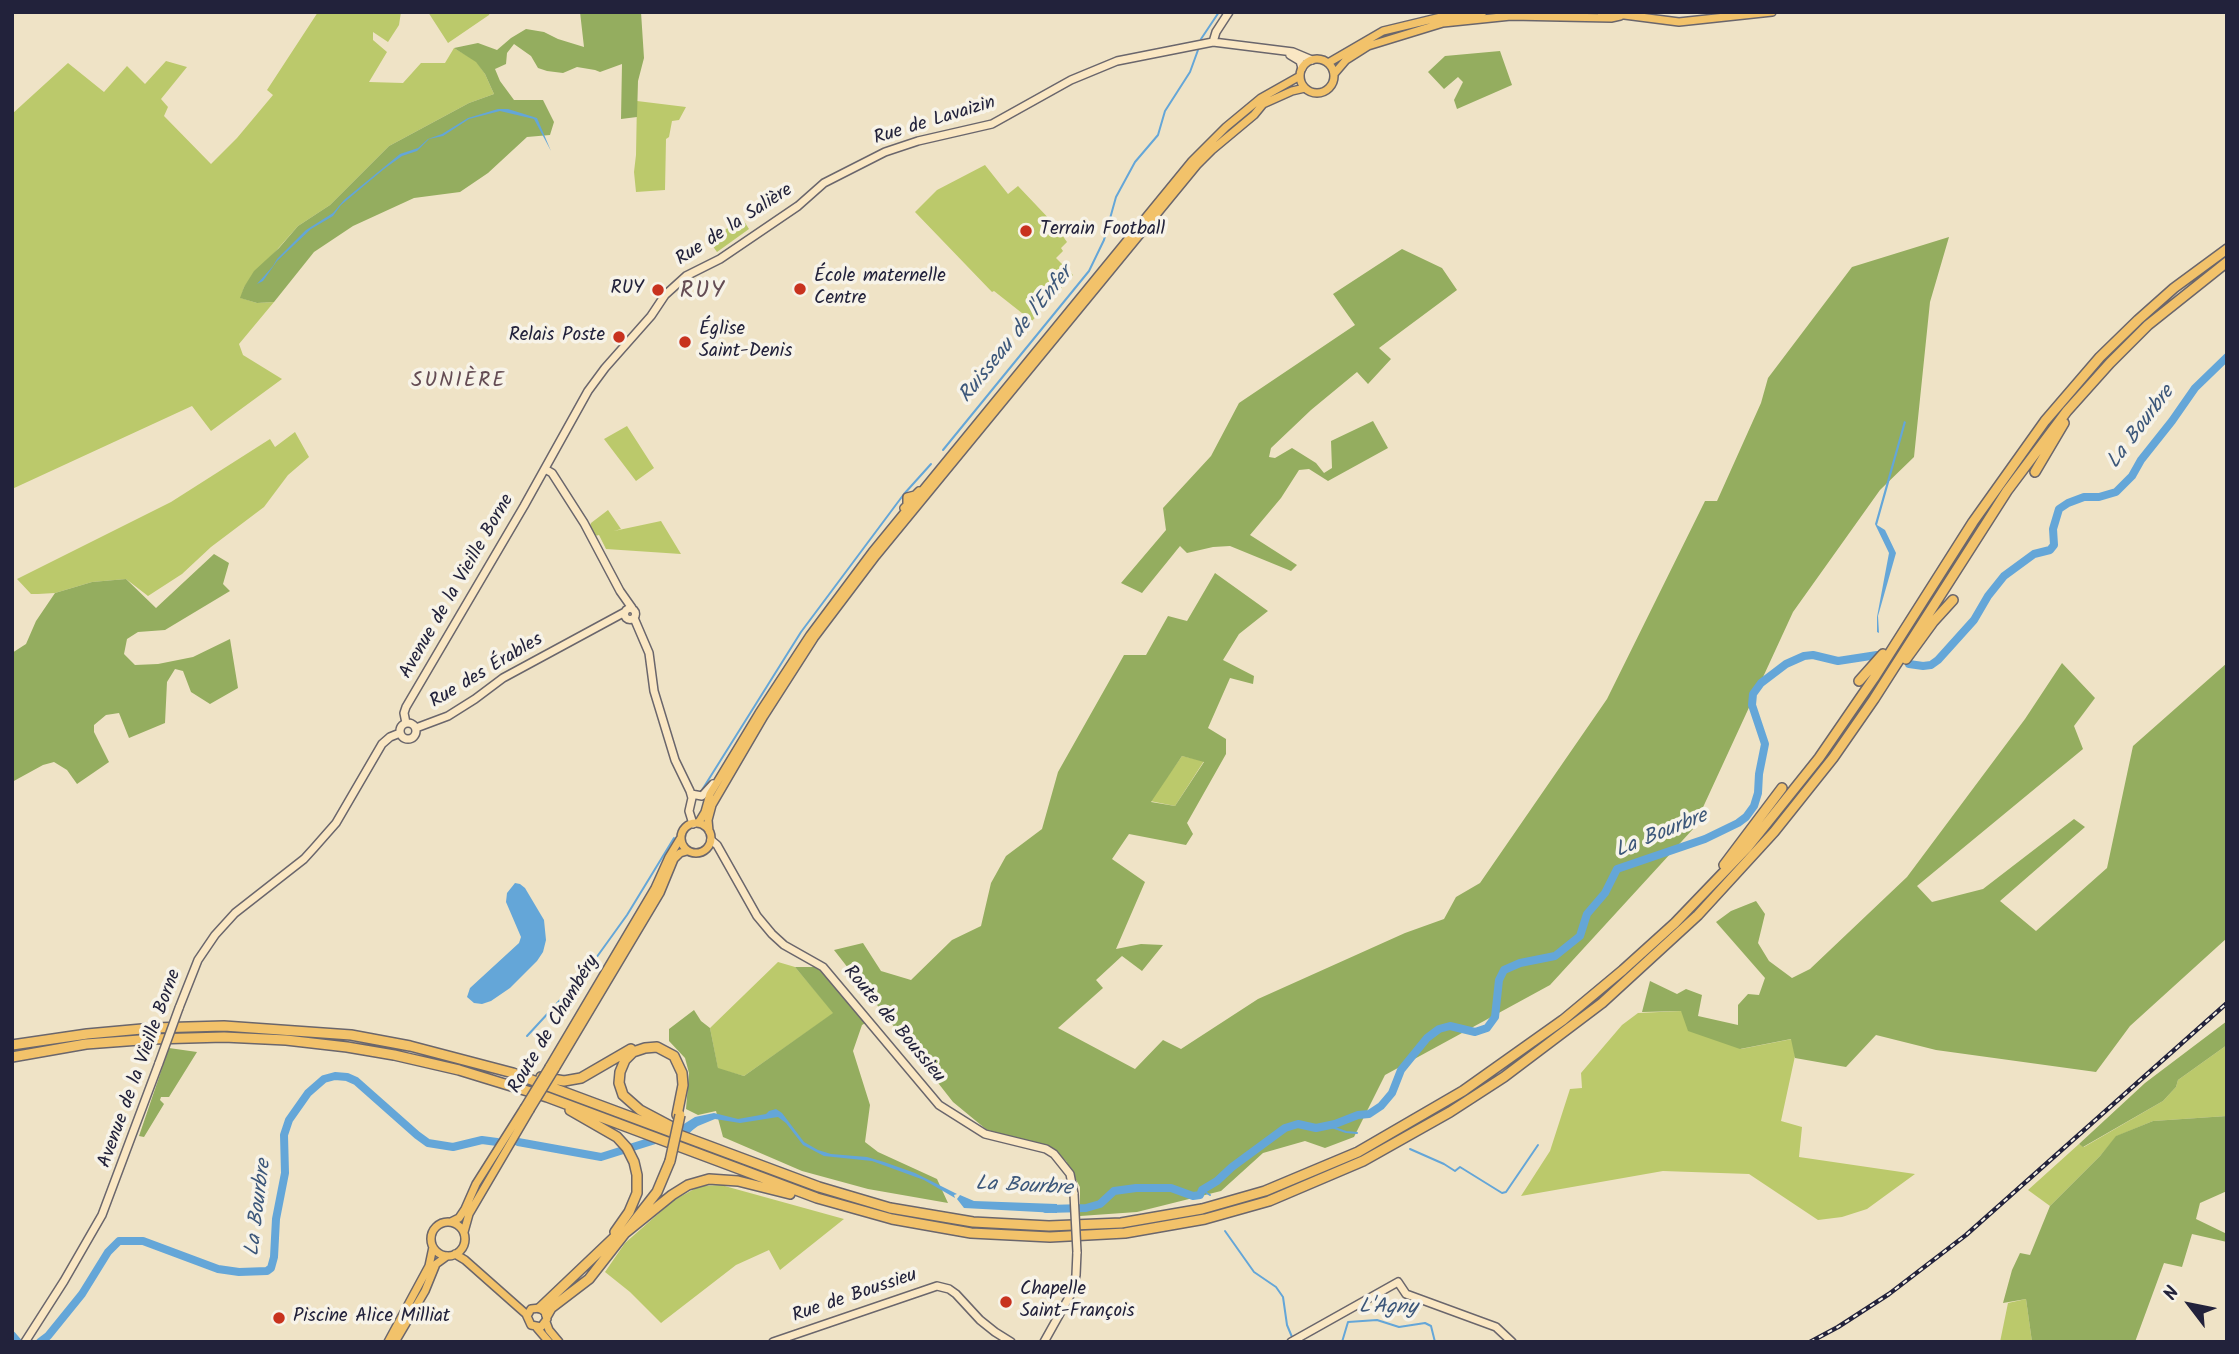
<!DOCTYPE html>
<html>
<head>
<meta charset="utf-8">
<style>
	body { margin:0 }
	#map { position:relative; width:2239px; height:1354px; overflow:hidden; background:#efe3c6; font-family:Kalam,sans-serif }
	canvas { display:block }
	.frame { position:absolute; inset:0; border:14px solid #22223b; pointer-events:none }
	.north { position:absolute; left:2155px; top:1270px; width:70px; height:70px; -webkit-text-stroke:5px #f7f3e8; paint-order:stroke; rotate:302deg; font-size:19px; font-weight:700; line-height:28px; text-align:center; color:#22223b }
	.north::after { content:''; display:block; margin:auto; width:24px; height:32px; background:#22223b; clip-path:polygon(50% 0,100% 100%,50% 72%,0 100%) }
</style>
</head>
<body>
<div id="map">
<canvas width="2239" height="1354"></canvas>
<div class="frame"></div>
<div class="north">N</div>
</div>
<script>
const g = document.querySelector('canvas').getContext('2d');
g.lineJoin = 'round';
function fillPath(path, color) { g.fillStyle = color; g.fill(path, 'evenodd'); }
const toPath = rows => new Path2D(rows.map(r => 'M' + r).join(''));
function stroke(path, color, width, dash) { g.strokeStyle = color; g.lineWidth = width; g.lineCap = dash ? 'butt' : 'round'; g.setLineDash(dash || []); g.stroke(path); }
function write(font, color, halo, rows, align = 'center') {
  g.font = font + ' Kalam,sans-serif'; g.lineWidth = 7; g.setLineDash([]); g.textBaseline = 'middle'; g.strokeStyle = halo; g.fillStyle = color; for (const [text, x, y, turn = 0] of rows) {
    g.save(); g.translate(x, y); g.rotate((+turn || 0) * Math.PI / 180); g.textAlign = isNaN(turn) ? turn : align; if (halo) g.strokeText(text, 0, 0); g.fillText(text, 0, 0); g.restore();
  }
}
fillPath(toPath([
	[318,12,401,12,399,25,388,42,373,32,373,40,387,52,369,82,403,83,421,63,445,63,454,48,476,61,485,74,494,94,469,103,389,146,330,205,298,226,244,287,241,298,257,303,274,302,239,344,243,355,282,379,211,431,192,406,12,489,12,114,68,63,104,92,127,66,145,84,166,61,187,67,161,99,168,107,164,116,211,164,237,138,273,95,267,90],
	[428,12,490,12,489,15,448,43],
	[637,101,686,107,679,120,672,121,669,137,666,139,665,190,636,192,634,172,636,155],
	[985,165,1008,194,1018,186,1055,225,1067,242,1061,248,1063,251,1056,258,1073,275,1032,321,994,291,992,292,915,212,937,190],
	[742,218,749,229,717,252,709,241],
	[627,426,654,468,636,481,604,439],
	[295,432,309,457,288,475,264,507,211,547,182,574,148,596,126,579,92,582,55,593,38,594,31,594,17,579,171,502,270,439,275,447],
	[608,510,621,529,614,531,661,521,681,554,606,549,599,535,595,536,590,526,591,523],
	[1182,756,1204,761,1175,806,1150,801],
	[778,962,795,967,834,1013,744,1076,718,1069,710,1028],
	[1681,1011,1741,1049,1792,1039,1795,1056,1781,1121,1802,1127,1799,1157,1915,1174,1867,1209,1842,1217,1818,1220,1749,1174,1663,1171,1521,1196,1550,1151,1570,1089,1582,1088,1581,1073,1622,1025,1638,1013],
	[2227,1045,2227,1116,2153,1121,2117,1136,2100,1156,2050,1206,2028,1190,2079,1144,2084,1147,2163,1101,2176,1087,2178,1080],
	[721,1185,844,1219,780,1270,769,1250,736,1265,661,1323,630,1292,605,1272,625,1243,674,1200,700,1186],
	[2026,1299,2032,1342,2000,1342,2008,1303]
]), '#bbc96b');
fillPath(toPath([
	[580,12,641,12,644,58,638,81,637,117,621,119,622,64,600,72,595,70,577,67,563,73,547,71,538,68,531,56,514,44,507,53,506,64,495,69,500,81,514,100,543,100,554,122,550,135,527,137,488,173,460,192,414,198,353,226,314,252,274,302,257,303,240,298,244,287,254,271,279,248,298,226,330,205,389,146,469,103,494,94,485,74,476,62,454,48,478,43,497,50,511,38,526,29,544,32,558,39,584,47],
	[1500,51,1512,85,1457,109,1454,100,1463,82,1458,77,1444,89,1428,72,1445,56],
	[1949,237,1930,302,1914,457,1880,490,1793,612,1693,829,1550,985,1385,1075,1354,1137,1325,1148,1305,1141,1263,1153,1221,1191,1137,1212,1080,1216,1080,1187,1066,1161,1048,1146,987,1130,953,1102,834,950,863,943,881,971,911,980,952,940,981,926,991,883,1006,856,1042,829,1058,772,1124,655,1146,655,1168,616,1187,621,1215,573,1268,611,1239,634,1223,660,1254,676,1253,684,1230,678,1208,728,1226,739,1226,754,1187,823,1193,834,1186,845,1129,834,1112,859,1145,882,1116,949,1141,944,1163,945,1142,971,1122,956,1096,980,1103,988,1058,1028,1135,1069,1163,1040,1181,1049,1258,999,1405,933,1444,919,1456,897,1480,883,1607,699,1705,501,1717,501,1761,403,1768,378,1852,267],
	[1182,756,1204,762,1175,806,1151,802],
	[1402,249,1442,268,1457,290,1379,348,1391,359,1368,384,1357,372,1311,410,1271,448,1269,457,1275,458,1292,448,1316,463,1324,473,1332,468,1331,441,1373,421,1388,448,1328,481,1309,469,1299,470,1281,498,1250,535,1297,565,1291,571,1230,546,1213,547,1187,553,1180,546,1142,593,1121,583,1166,530,1163,508,1211,456,1239,403,1355,325,1333,294],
	[214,554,229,563,223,584,230,591,165,630,138,632,127,639,124,654,135,665,158,664,193,657,230,639,238,688,210,704,191,692,183,671,175,669,167,682,165,723,129,738,119,713,106,715,94,725,94,732,109,762,77,784,67,770,54,762,43,765,12,782,12,653,26,644,36,621,55,593,92,582,126,579,156,608],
	[2062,663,2095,698,2074,726,2083,749,1917,886,1932,902,1983,889,2074,819,2085,827,2000,901,2036,931,2107,868,2133,746,2227,663,2227,938,2130,1026,2096,1072,1936,1050,1876,1035,1846,1067,1795,1058,1791,1039,1740,1049,1688,1031,1681,1011,1642,1012,1650,981,1677,994,1686,989,1702,995,1698,1016,1738,1025,1738,1005,1748,994,1759,995,1765,978,1716,922,1731,911,1756,901,1765,914,1758,943,1769,961,1792,978,1810,969,1907,877,2025,719],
	[795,967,817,967,867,1022,862,1025,853,1051,870,1105,865,1142,878,1152,937,1179,948,1203,868,1189,802,1171,723,1137,716,1111,698,1115,686,1109,689,1073,685,1058,669,1041,669,1029,694,1010,701,1021,710,1028,718,1068,744,1076,833,1013],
	[2227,1021,2227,1045,2178,1080,2176,1087,2163,1101,2083,1147,2079,1144,2145,1083],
	[169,1048,197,1052,169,1097,161,1097,160,1100,164,1104,144,1137,139,1136],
	[2227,1116,2227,1191,2200,1203,2196,1219,2227,1234,2227,1242,2192,1234,2182,1267,2164,1263,2135,1342,2032,1342,2026,1299,2003,1303,2012,1270,2020,1253,2030,1255,2050,1206,2100,1156,2116,1136,2153,1121]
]), '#94ad5f');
fillPath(toPath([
	[498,109,508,109,537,118,551,151,534,119,500,111,469,119,443,136,429,139,417,151,402,156,384,169,341,205,333,216,311,229,277,261,263,281,257,284,273,266,277,259,306,230,333,213,344,200,400,154,418,148,428,139,442,134,468,118],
	[1904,421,1906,422,1877,525,1885,530,1896,553,1878,616,1879,633,1877,632,1877,617,1889,553,1875,524],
	[515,883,520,884,525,888,544,920,546,940,543,952,537,961,510,988,491,1001,482,1004,474,1003,467,997,470,988,519,943,521,937,506,902,507,893],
	[776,1109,782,1113,804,1142,818,1150,831,1154,867,1157,884,1162,915,1173,957,1194,954,1195,955,1198,924,1180,872,1161,824,1156,803,1145,786,1123,778,1117,740,1123,715,1119,698,1126,691,1131,679,1127,695,1117,714,1113,738,1119,766,1114,769,1111],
	[960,1195,974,1201,1057,1204,1057,1213,964,1208,957,1199]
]), '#64a6d8');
stroke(toPath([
	[1201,39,1219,12],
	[943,450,1089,271,1104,240,1116,197,1135,162,1158,135,1165,111,1190,72,1198,50],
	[702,790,801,632,904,494,931,464],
	[527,1036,586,972,627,915,674,838],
	[1326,1125,1346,1132,1357,1133],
	[1410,1149,1444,1164,1455,1171,1460,1167,1502,1193,1506,1192,1538,1145],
	[1202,1190,1210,1195],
	[1225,1231,1254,1272,1276,1287,1283,1297,1287,1325,1292,1337],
	[1342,1342,1348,1322,1377,1320,1399,1327,1425,1323,1431,1326,1435,1342]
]), '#64a6d8', 2);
stroke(toPath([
	[1909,664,1923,666,1931,665,1938,660,1974,620,1988,596,2004,576,2034,554,2050,550,2054,545,2053,529,2059,509,2068,503,2084,497,2099,497,2116,492,2132,476,2141,460,2172,421,2195,388,2227,357],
	[518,1142,601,1157,687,1130,693,1124],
	[1046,1209,1086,1208,1100,1204,1114,1191,1136,1188,1171,1188,1193,1196,1200,1195,1202,1190,1217,1181,1232,1167,1285,1128,1298,1124,1316,1128,1335,1124,1358,1115,1369,1114,1381,1106,1392,1093,1401,1070,1427,1038,1439,1029,1450,1026,1475,1032,1487,1028,1495,1017,1499,980,1504,970,1520,963,1555,956,1580,936,1587,914,1605,893,1617,869,1705,839,1738,823,1746,817,1754,806,1758,793,1759,774,1765,744,1752,705,1753,694,1761,683,1786,664,1804,656,1813,655,1838,661,1877,655],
	[12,1335,18,1342],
	[40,1342,48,1336,82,1294,108,1252,119,1241,143,1241,218,1269,239,1272,267,1271,271,1268,274,1257,276,1219,285,1173,284,1135,289,1120,308,1093,324,1079,335,1076,347,1077,356,1081,417,1135,428,1143,453,1147,482,1140,497,1142]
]), '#64a6d8', 8);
const secondary = toPath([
	[1213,42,1216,32,1229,12],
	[1290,55,1300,61,1302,68],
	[545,469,552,473,584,523,620,591,632,608],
	'624.5 614a5.5 5.5 0 1 1 11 0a5.5 5.5 0 1 1-11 0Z',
	[634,618,649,653,654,691,675,760,690,791,692,798,689,811,693,824],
	'400 731a8 8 0 1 1 16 0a8 8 0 1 1-16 0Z',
	[406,723,404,713,406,707,524,506,588,391,605,368,651,316,665,295,686,276,720,259,798,206,824,183,885,152,918,141,992,124,1071,80,1117,61,1213,42,1293,52,1312,60],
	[416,728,448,716,475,699,503,678,625,612],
	[691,794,702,796,713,784],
	[711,840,717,845,757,916,772,934,784,945,823,967,939,1105,985,1134,1046,1149,1054,1154,1070,1174,1074,1194],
	[179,1008,198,960,215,935,235,913,304,859,314,848,336,823,382,744,390,737,400,733],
	[25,1342,64,1281,102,1215,159,1063],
	[773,1342,937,1286,949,1289,956,1294,980,1320,995,1332,1011,1342],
	[1044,1342,1072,1292,1076,1275,1077,1252],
	[1291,1342,1398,1282,1406,1294,1496,1327,1512,1342]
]);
const primary = toPath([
	[1601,12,1679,22,1772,12],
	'1300 76a17 17 0 1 1 34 0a17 17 0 1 1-34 0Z',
	[1328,63,1383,31,1441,17,1483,12],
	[1334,74,1346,60,1368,46,1443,23,1511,16,1611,18,1620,16],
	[904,508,907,505,907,497,915,495,919,491],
	[699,822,705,812,710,794,759,713,810,635,872,552,1192,161,1226,127,1261,98,1300,76],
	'681 838a15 15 0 1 1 30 0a15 15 0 1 1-30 0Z',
	[709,831,708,820,712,805,764,716,814,638,876,556,1197,165,1212,150,1254,115,1263,104,1292,91,1305,88],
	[549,1067,655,888,669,857,680,839],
	[555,1069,660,893,674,859,680,853,687,851],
	[451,1222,459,1218,465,1209,476,1184,524,1108],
	'431 1239a17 17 0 1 1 34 0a17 17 0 1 1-34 0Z',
	[464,1232,469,1214,530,1110],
	[455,1254,465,1260,526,1314,531,1325,541,1327,547,1319,545,1312,540,1308,531,1309,527,1316],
	[546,1322,549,1330,559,1342],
	[537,1328,549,1342],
	[388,1342,429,1266,433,1247],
	[395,1342,425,1291,436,1264,447,1256]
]);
const highway = toPath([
	[2035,472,2064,423],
	[1906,659,1933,622,1953,600],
	[1859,681,1883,654],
	[1724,865,1782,788],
	[12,1045,87,1034,153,1028,224,1026,351,1035,410,1046,513,1073,819,1187,890,1208,973,1222,1049,1226,1121,1223,1202,1209,1265,1191,1358,1152,1463,1091,1563,1020,1623,970,1675,923,1747,848,1819,758,1874,678,1973,522,2045,421,2100,357,2138,320,2174,288,2227,249],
	[12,1057,86,1044,153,1039,224,1037,286,1040,347,1047,394,1055,459,1070,547,1097,817,1198,892,1219,971,1233,1050,1237,1125,1233,1205,1219,1269,1201,1363,1161,1450,1112,1504,1077,1602,1003,1698,915,1774,832,1833,758,1874,699,2007,491,2067,411,2110,363,2148,325,2227,262],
	[541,1077,564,1081,581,1078,631,1049],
	[570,1110,617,1137,627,1148,634,1162,637,1175,637,1193,629,1212,615,1232],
	[674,1128,640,1110,623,1095,619,1083,620,1072,625,1060,633,1052,645,1048,657,1047,674,1056,682,1073,683,1085,677,1115],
	[625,1233,672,1195,688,1185,709,1179,738,1181,790,1194],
	[540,1308,622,1230],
	[547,1315,551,1308,589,1279,657,1192,670,1161]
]);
stroke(secondary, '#6a666c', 10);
stroke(primary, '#6a666c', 10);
stroke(highway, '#6a666c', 12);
stroke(secondary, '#fae7c3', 7);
stroke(primary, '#f2c26a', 7);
stroke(highway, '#f2c26a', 9);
const rail = toPath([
	[1810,1342,1838,1327,1889,1294,1966,1235,2227,1003]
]);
stroke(rail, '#22223b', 4.5);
stroke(rail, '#f7f3e8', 2, [5]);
const secondaryBridge = toPath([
	[159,1063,179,1008],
	[1074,1194,1077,1252]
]);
const primaryBridge = toPath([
	[524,1108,549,1067],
	[530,1110,555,1069]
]);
const highwayBridge = toPath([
	[670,1161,680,1115]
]);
stroke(secondaryBridge, '#6a666c', 10, []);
stroke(primaryBridge, '#6a666c', 10, []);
stroke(highwayBridge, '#6a666c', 12, []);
stroke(secondaryBridge, '#fae7c3', 7);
stroke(primaryBridge, '#f2c26a', 7);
stroke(highwayBridge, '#f2c26a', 9);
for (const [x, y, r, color] of [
	[1026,231,7,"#c8321e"],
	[800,289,7,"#c8321e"],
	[658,290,7,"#c8321e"],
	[619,337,7,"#c8321e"],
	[685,342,7,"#c8321e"],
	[1006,1302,7,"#c8321e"],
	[279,1318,7,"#c8321e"]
]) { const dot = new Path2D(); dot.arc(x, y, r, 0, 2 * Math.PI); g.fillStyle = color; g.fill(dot); stroke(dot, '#f7f3e8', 2.5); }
write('19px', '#22223b', '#f7f3e8', [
	["Rue de Lavaizin",935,122,-17],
	["Rue de la Salière",735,226,-33],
	["Avenue de la Vieille Borne",458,587,-60],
	["Rue des Érables",487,672,-31],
	["Route de Chambéry",555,1025,-59],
	["Route de Boussieu",893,1025,50],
	["Avenue de la Vieille Borne",141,1069,-70],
	["Rue de Boussieu",855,1297,-19]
]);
write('19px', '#22223b', '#f7f3e8', [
	["Terrain Football",1040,231],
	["École maternelle",814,278],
	["Centre",814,300],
	["RUY",644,290,"right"],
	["Église",699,331],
	["Saint-Denis",699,353],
	["Relais Poste",605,337,"right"],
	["Chapelle",1020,1291],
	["Saint-François",1020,1313],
	["Piscine Alice Milliat",293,1318]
], 'left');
write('italic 21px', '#3c577a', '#f7f3e8', [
	["Ruisseau de l'Enfer",1017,336,-51],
	["La Bourbre",2142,428,-53],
	["La Bourbre",1662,835,-22],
	["La Bourbre",1024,1188,3],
	["La Bourbre",260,1208,-83],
	["L'Agny",1388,1309,1]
]);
g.letterSpacing = '2px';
write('21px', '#644c54', '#f7f3e8', [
	["SUNIÈRE",459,382]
]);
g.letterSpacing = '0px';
g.letterSpacing = '2px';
write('23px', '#644c54', '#f7f3e8', [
	["RUY",703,293]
]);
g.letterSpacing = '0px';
</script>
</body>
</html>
